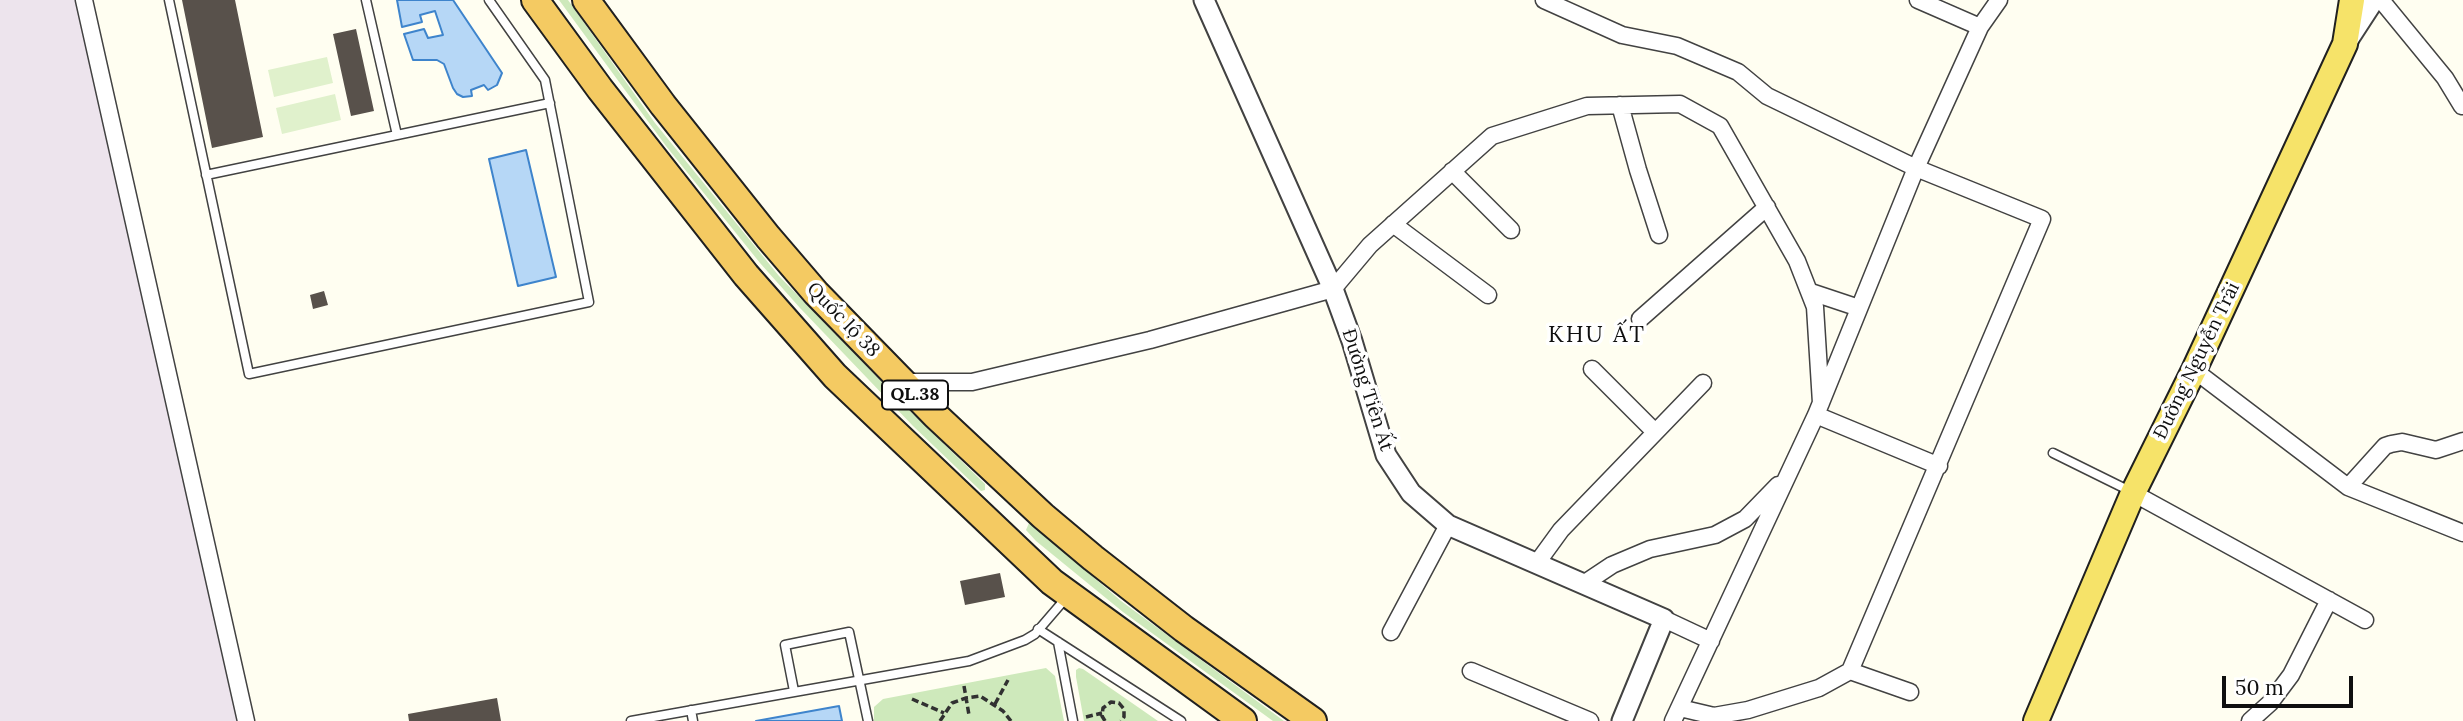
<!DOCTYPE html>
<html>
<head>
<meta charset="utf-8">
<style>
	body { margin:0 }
	#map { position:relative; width:2463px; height:721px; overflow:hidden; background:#fffef1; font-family:Lora,serif }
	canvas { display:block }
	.scale { position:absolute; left:2222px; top:676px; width:131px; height:32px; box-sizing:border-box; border:4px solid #0f0f0f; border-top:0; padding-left:9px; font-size:21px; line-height:24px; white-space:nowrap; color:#0f0f0f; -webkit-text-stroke:5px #fff; paint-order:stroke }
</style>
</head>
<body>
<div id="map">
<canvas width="2463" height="721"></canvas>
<div class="scale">50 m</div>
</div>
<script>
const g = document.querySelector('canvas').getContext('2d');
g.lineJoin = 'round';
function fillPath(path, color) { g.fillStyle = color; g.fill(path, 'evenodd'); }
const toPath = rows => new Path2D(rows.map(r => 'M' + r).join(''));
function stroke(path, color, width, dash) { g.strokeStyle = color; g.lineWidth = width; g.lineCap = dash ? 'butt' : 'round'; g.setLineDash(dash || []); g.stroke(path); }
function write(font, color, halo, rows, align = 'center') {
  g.font = font + ' Lora,serif'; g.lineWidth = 7; g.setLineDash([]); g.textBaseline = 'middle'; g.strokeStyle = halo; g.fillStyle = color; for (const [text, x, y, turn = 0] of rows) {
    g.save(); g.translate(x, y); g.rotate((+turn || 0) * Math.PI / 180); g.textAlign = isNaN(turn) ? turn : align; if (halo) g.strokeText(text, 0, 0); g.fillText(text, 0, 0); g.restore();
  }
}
fillPath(toPath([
	[0,0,76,0,242,721,0,721]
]), '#ede4ed');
fillPath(toPath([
	[559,0,568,0,655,123,779,276,912,413,985,484,985,490,981,491,913,426,800,308,760,263,666,146],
	[1029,523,1032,524,1121,601,1284,721,1273,721,1123,612,1036,541,1026,530],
	[1046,668,1055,676,1064,721,874,721,874,707,883,699],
	[1079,668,1083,669,1158,721,1084,721,1076,677,1076,670]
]), '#cee9bb');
fillPath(toPath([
	[327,57,333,83,274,97,268,70],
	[335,94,341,120,282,134,276,108]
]), '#e0f1cc');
const water = toPath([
	[397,0,453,0,502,73,497,85,488,90,484,85,471,90,472,96,463,97,457,94,453,88,444,64,437,60,413,60,404,34,424,29,428,38,443,35,435,11,420,15,422,22,402,27,397,0],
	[526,150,556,277,518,286,489,159,526,150],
	[839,706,842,721,756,721,839,706]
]);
fillPath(water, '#b6d7f6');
stroke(water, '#3e84cc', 2);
fillPath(toPath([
	[182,0,235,0,263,137,212,148],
	[356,29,374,111,351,116,333,34],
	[324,291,328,305,313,309,310,295],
	[1000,573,1005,597,965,605,960,581],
	[497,698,501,721,409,721,408,714]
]), '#58514b');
const service = toPath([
	[169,0,249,374,589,302,545,80,489,0],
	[366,0,397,135,550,103],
	[206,175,397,135],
	[2053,453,2130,491],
	[1038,629,1181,721],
	[1058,642,1073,721],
	[794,691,785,645,849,632,868,721],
	[691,710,693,721],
	[631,721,969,661,1025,640,1035,634,1066,598]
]);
const minor = toPath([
	[84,0,246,721],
	[1544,0,1622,35,1677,46,1738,72,1767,96,1916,168,2042,219,1850,671,1819,688,1748,710,1714,716,1680,708],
	[1918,0,1980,27],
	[2381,0,2445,78,2462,106],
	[1620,105,1638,170,1659,235],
	[1452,171,1511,230],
	[1393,224,1488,295],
	[1811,292,1859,308],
	[1640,319,1767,207],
	[1592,369,1654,431],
	[2194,370,2348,487,2463,533],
	[903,382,972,382,1150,340,1333,289,1370,245,1492,136,1587,106,1680,104,1720,126,1797,261,1815,307,1821,403],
	[1816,415,1939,466],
	[2348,487,2385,446,2391,444,2402,442,2436,450,2463,441],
	[2133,493,2365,620],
	[1537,563,1561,530,1703,383],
	[1585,583,1612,565,1650,549,1715,535,1745,519,1778,485],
	[1664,619,1711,641],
	[1391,632,1448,525],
	[1471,671,1590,721],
	[1850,671,1910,692],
	[1673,721,1816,415,1916,168,1980,27,1999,0],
	[2250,721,2270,703,2291,675,2329,600]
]);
const tertiary = toPath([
	[1204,0,1333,289,1352,341,1386,455,1411,493,1448,525,1664,619,1622,721],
	[2348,40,2374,0]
]);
const primary = toPath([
	[2036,721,2133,493,2194,370,2345,44,2352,0]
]);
const trunk = toPath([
	[535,0,600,89,746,275,835,376,1052,582,1243,721],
	[586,0,663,105,768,237,816,293,935,415,1043,516,1093,558,1184,629,1313,721]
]);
stroke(service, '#424242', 11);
stroke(minor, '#424242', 19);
stroke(tertiary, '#424242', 23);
stroke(primary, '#202020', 28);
stroke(trunk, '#202020', 30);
stroke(toPath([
	[964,686,969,715],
	[912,699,944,713],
	[995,704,1008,680],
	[1086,717,1102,713],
	[940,721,952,703,966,698,980,696,1003,711,1011,721],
	[1105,721,1102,716,1103,708,1111,702,1119,703,1124,709,1124,717,1121,721]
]), '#313131', 3.5, [7, 3.5]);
stroke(service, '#fff', 8);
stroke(minor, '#fff', 16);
stroke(tertiary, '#fff', 19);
stroke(primary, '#f6e369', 24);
stroke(trunk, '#f4ca62', 26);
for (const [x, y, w] of [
	[915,395,66]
]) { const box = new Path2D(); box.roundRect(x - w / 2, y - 14.5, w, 29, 5); g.fillStyle = '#fff'; g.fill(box); stroke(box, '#0f0f0f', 2); }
write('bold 18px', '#0f0f0f', null, [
	["QL.38",915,395]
]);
write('19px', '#0f0f0f', '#fff', [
	["Quốc lộ 38",843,320,46],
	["Đường Nguyễn Trãi",2197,361,-64],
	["Đường Tiên Ất",1367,390,72]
]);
g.letterSpacing = '2px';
write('23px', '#0f0f0f', '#fff', [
	["KHU ẤT",1597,335]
]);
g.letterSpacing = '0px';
</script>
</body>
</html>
